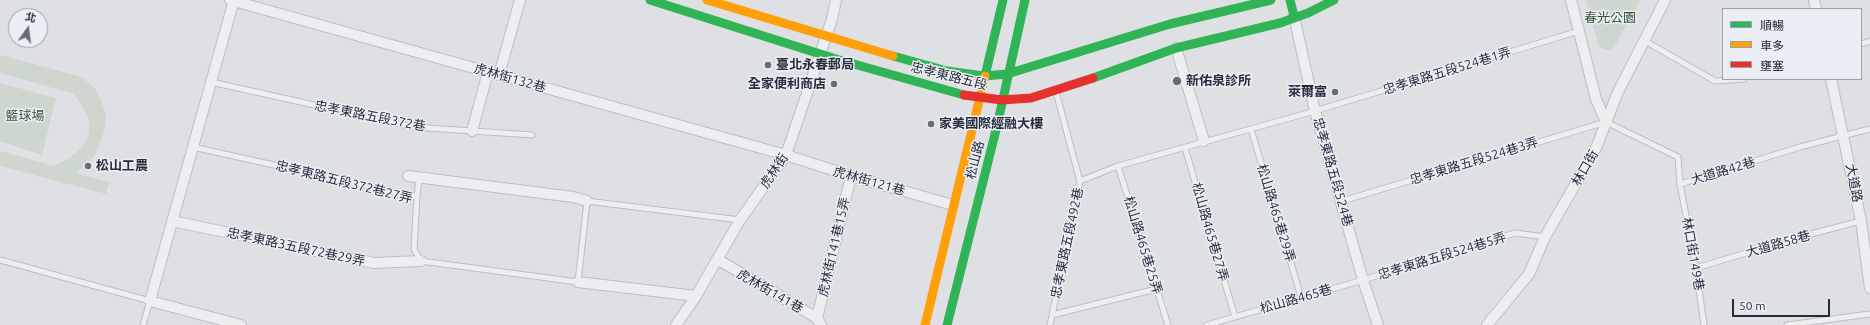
<!DOCTYPE html>
<html>
<head>
<meta charset="utf-8">
<style>
	body { margin:0 }
	#map { position:relative; width:1870px; height:325px; overflow:hidden; background:#dee0e4; font-family:Ubuntu,"Noto Sans TC",sans-serif }
	canvas { display:block }
	.legend { position:absolute; left:1722px; top:8px; width:140px; height:72px; box-sizing:border-box; background:#ebeef4; border:1px solid #9ca1aa; margin:0; padding:5px 7px; list-style:none; font-size:12px; color:#262d3b }
	.legend li { display:flex; align-items:center; gap:8px; height:20px }
	.legend b { width:20px; border:1px solid #9ca1aa }
	.north { position:absolute; left:8px; top:8px; width:40px; height:40px; box-sizing:border-box; background:#ebeef4; border:1px solid #9ca1aa; border-radius:50%; rotate:14deg; font-size:11px; font-weight:700; line-height:16px; text-align:center; color:#262d3b }
	.north::after { content:''; display:block; margin:auto; width:14px; height:18px; background:#666c76; clip-path:polygon(50% 0,100% 100%,50% 72%,0 100%) }
	.scale { position:absolute; left:1732px; top:299px; width:98px; height:18px; box-sizing:border-box; border:2px solid #262d3b; border-top:0; padding-left:5px; font-size:12px; line-height:14px; white-space:nowrap; color:#262d3b; -webkit-text-stroke:3px #ebeef4; paint-order:stroke }
</style>
</head>
<body>
<div id="map">
<canvas width="1870" height="325"></canvas>
<ul class="legend">
<li><b style="height:5px;background:#30b455"></b>順暢</li>
<li><b style="height:5px;background:#ff9f0a"></b>車多</li>
<li><b style="height:5px;background:#e5322d"></b>壅塞</li>
</ul>
<div class="north">北</div>
<div class="scale">50 m</div>
</div>
<script>
const g = document.querySelector('canvas').getContext('2d');
g.lineJoin = 'round';
function fillPath(path, color) { g.fillStyle = color; g.fill(path, 'evenodd'); }
const toPath = rows => new Path2D(rows.map(r => 'M' + r).join(''));
function stroke(path, color, width, dash) { g.strokeStyle = color; g.lineWidth = width; g.lineCap = dash ? 'butt' : 'round'; g.setLineDash(dash || []); g.stroke(path); }
function write(font, color, halo, rows, align = 'center') {
  g.font = font + ' Ubuntu,"Noto Sans TC",sans-serif'; g.lineWidth = 3; g.setLineDash([]); g.textBaseline = 'middle'; g.strokeStyle = halo; g.fillStyle = color; for (const [text, x, y, turn = 0] of rows) {
    g.save(); g.translate(x, y); g.rotate((+turn || 0) * Math.PI / 180); g.textAlign = isNaN(turn) ? turn : align; if (halo) g.strokeText(text, 0, 0); g.fillText(text, 0, 0); g.restore();
  }
}
fillPath(toPath([
	[1586,0,1640,0,1616,44,1611,50,1603,49,1598,44],
	[0,55,82,77,95,89,101,100,106,116,105,129,96,153,86,166,76,173,109,182,106,194,0,166,0,151,54,166,68,159,79,150,86,141,89,132,89,121,85,111,74,94,0,73],
	[0,83,56,98,42,155,0,141]
]), '#ced7cf');
const lane = toPath([
	[1645,41,1715,81,1744,79],
	[1861,44,1870,41],
	[211,82,413,127,532,135],
	[1251,129,1301,297],
	[193,147,417,197,414,249,421,261,578,282,587,201,740,220],
	[1185,148,1235,317],
	[1118,166,1168,325],
	[1080,181,1118,166,1315,111,1579,31],
	[1680,184,1696,268,1704,325],
	[417,197,419,178],
	[1342,201,1606,122,1678,157,1680,184,1800,147,1870,129],
	[0,260,150,301,143,325],
	[1696,268,1803,236,1861,221],
	[1052,315,1156,289],
	[1050,325,1080,181,1056,92],
	[1207,325,1363,280,1515,233,1545,237],
	[1787,325,1870,314]
]);
const street = toPath([
	[230,0,786,155,851,176,953,205],
	[234,0,150,301,241,325],
	[1571,0,1596,99,1606,122],
	[1814,0,1816,9],
	[1294,16,1315,111,1363,280,1378,325],
	[1176,48,1204,141],
	[499,75,520,0],
	[1831,79,1861,221,1870,288],
	[472,131,488,72],
	[408,176,573,197,587,201],
	[172,221,374,263,421,261],
	[717,259,817,318,821,325],
	[578,282,696,296],
	[817,318,851,176],
	[676,325,696,296,740,220,786,155,832,19,836,0],
	[1487,325,1529,274,1545,237,1596,148,1618,92,1665,0]
]);
stroke(lane, '#bcbec2', 7);
stroke(street, '#bcbec2', 12);
stroke(lane, '#edeef0', 5);
stroke(street, '#edeef0', 10);
stroke(toPath([
	[650,0,836,59,964,95],
	[1290,0,1294,16],
	[893,56,947,71,984,76,1007,74,1170,24,1271,0],
	[985,76,1003,0],
	[1093,78,1176,48,1280,23,1308,13,1334,0],
	[947,325,997,126,1025,0]
]), '#30b455', 9);
stroke(toPath([
	[707,0,893,56],
	[925,325,985,76]
]), '#ff9f0a', 9);
stroke(toPath([
	[964,95,1002,100,1031,98,1093,78]
]), '#e5322d', 9);
for (const [x, y, r, color] of [
	[768,65,4,"#666c76"],
	[1177,81,5,"#666c76"],
	[834,84,4,"#666c76"],
	[1335,92,4,"#666c76"],
	[931,124,4,"#666c76"],
	[88,166,4,"#666c76"]
]) { const dot = new Path2D(); dot.arc(x, y, r, 0, 2 * Math.PI); g.fillStyle = color; g.fill(dot); stroke(dot, '#ebeef4', 1.5); }
write('13px', '#395734', '#ebeef4', [
	["春光公園",1610,18],
	["籃球場",25,116]
]);
write('bold 13px', '#262d3b', '#ebeef4', [
	["臺北永春郵局",776,65],
	["新佑泉診所",1186,81],
	["全家便利商店",826,84,"right"],
	["萊爾富",1327,92,"right"],
	["家美國際經融大樓",939,124],
	["松山工農",96,166]
], 'left');
write('13px', '#262d3b', '#ebeef4', [
	["忠孝東路五段524巷1弄",1447,71,-17],
	["忠孝東路五段",949,76,14],
	["虎林街132巷",510,78,16],
	["忠孝東路五段372巷",370,116,11],
	["松山路",975,160,-76],
	["忠孝東路五段524巷3弄",1474,161,-17],
	["林口街",1585,168,-60],
	["虎林街",774,171,-56],
	["大道路42巷",1723,171,-17],
	["忠孝東路五段524巷",1333,172,74],
	["虎林街121巷",869,181,16],
	["忠孝東路五段372巷27弄",344,182,14],
	["大道路",1854,183,79],
	["松山路465巷29弄",1276,213,73],
	["松山路465巷27弄",1210,232,74],
	["忠孝東路五段492巷",1067,243,-78],
	["大道路58巷",1778,244,-16],
	["松山路465巷25弄",1143,245,73],
	["忠孝東路3五段72巷29弄",296,247,12],
	["虎林街141巷15弄",834,247,-77],
	["林口街149巷",1693,254,80],
	["忠孝東路五段524巷5弄",1442,256,-17],
	["虎林街141巷",770,291,30],
	["松山路465巷",1296,299,-16]
]);
</script>
</body>
</html>
